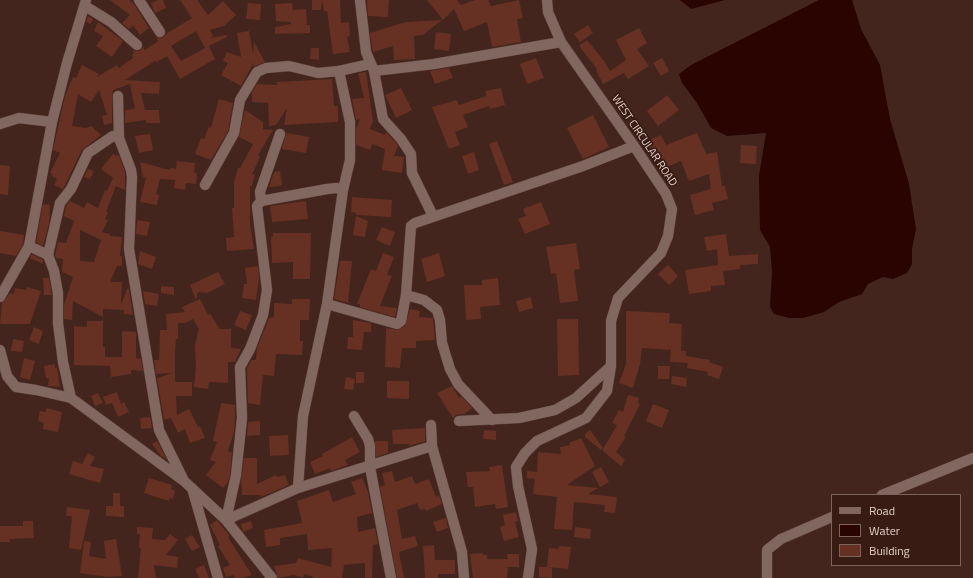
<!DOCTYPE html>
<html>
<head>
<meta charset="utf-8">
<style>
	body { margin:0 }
	#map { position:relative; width:973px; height:578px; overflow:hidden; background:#43251d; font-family:"Titillium Web",sans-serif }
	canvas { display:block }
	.legend { position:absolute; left:831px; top:494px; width:130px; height:72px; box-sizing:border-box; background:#381b13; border:1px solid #7c635b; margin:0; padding:5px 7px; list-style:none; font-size:12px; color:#e3cec8 }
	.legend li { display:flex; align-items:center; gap:8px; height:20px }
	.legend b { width:20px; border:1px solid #7c635b }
</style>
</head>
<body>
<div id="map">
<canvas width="973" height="578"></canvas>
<ul class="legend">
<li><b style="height:5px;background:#826760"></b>Road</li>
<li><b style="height:11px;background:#290400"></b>Water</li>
<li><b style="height:11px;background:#663022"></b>Building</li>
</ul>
</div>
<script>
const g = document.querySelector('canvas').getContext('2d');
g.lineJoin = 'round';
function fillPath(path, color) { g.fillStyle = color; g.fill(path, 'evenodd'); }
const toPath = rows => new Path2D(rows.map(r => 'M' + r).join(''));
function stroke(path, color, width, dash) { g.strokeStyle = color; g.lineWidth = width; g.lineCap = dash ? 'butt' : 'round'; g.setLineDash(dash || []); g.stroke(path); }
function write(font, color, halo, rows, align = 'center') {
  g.font = font + ' "Titillium Web",sans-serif'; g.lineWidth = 3.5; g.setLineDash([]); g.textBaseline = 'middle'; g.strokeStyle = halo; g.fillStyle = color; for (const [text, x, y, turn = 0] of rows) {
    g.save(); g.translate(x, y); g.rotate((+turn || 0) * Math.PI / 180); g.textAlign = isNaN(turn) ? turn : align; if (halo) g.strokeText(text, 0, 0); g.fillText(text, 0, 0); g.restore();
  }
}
fillPath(toPath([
	[680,0,725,0,691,9],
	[819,0,852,0,861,29,880,65,890,119,909,184,916,229,912,249,912,264,907,273,893,279,883,277,868,284,862,294,839,302,824,312,803,318,789,318,774,314,770,307,772,272,770,247,760,230,759,176,766,133,727,136,711,128,697,103,682,83,679,74,691,65]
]), '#290400');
fillPath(toPath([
	[110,0,129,0,134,4,149,28,140,35,133,25,129,29,122,23,130,15],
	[158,0,163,0,166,8,155,13,151,3],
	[180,0,197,0,208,15,223,1,236,15,224,26,210,30,213,36,211,38,226,35,227,37,205,48,196,31,171,46,181,61,209,46,215,59,180,79,167,56,157,62,155,61,125,80,160,82,159,94,141,93,145,110,159,110,160,123,146,123,146,120,125,123,125,110,135,109,130,84,113,90,112,96,112,123,104,125,102,116,107,115,99,90,91,102,78,94,72,126,86,128,91,126,101,135,82,150,63,189,54,185,57,179,52,176,53,174,50,173,60,153,53,150,65,96,73,77,76,78,82,65,99,74,97,77,117,65,119,68,133,58,132,55,134,53,133,51,139,51,143,47,145,50,158,41,156,37,163,38,166,34,192,18],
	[312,0,340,0,341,23,349,22,350,36,347,37,350,52,333,54,327,11,324,11,322,0,321,10,312,10],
	[367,0,389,0,388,17,368,16],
	[427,0,457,0,461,5,475,0,488,0,491,6,519,0,523,18,517,19,521,42,492,47,487,22,464,31,454,9,443,20],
	[248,3,261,4,260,20,246,19],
	[292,3,293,10,306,9,307,25,310,25,310,33,275,34,275,27,291,24,291,22,276,21,275,4],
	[88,16,93,19,91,24,86,22],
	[442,20,423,35,414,36,415,59,394,60,393,46,373,52,370,33,406,22],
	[98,22,123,41,112,57,96,46,103,36,94,31],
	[588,25,593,33,580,42,574,34],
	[639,28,647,43,637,49,649,66,628,79,624,73,603,84,596,70,597,69,579,46,587,40,605,62,610,71,626,60,616,40],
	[249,31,253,54,254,42,265,62,253,67,254,62,241,86,221,75,228,63,223,61,227,52,241,57,237,33],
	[436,32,451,34,449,51,434,49],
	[311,48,319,48,319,60,310,59],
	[536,58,544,78,527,84,520,64],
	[662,58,669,71,661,76,653,63],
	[449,68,453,78,435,84,430,71],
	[366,72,373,121,370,129,385,135,386,132,396,143,398,146,394,156,404,157,402,173,382,170,385,149,372,144,370,150,356,145,356,129,360,119,356,120,352,99,364,98,358,73],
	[332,79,334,106,338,106,338,122,284,125,287,108,276,125,269,126,268,103,252,102,252,92,257,84,277,85,277,82],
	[401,88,412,110,396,118,385,95],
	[501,88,505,105,490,109,489,106,463,115,468,127,455,132,460,145,449,149,432,107,457,100,459,105,486,96,485,91],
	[667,95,679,110,658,126,647,111],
	[219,99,233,103,228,131,211,160,195,154,201,138,204,139,209,127,211,128],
	[245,110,263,122,263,129,273,130,258,155,260,157,252,175,255,174,252,186,250,186,250,224,254,249,227,251,226,238,234,237,232,208,234,208,234,182,238,168,240,168,253,144,239,137],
	[593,115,609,147,583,159,567,128],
	[286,133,309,137,306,153,282,149],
	[697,133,706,154,717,152,722,186,725,186,728,199,712,203,714,210,695,215,690,195,711,189,709,174,689,181,681,161,663,169,654,150,651,151,647,141,661,135,666,145],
	[150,134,153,150,139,153,135,136],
	[497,141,513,182,504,185,489,144],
	[741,145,757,146,756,164,740,163],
	[474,152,479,170,468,174,462,156],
	[113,154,119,156,125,172,125,190,116,186,106,212,108,213,105,219,108,220,102,232,110,234,110,236,122,237,120,256,122,256,122,266,117,266,110,282,122,282,121,305,127,289,129,289,133,315,124,314,124,310,103,309,103,317,73,301,72,320,64,319,64,305,73,277,62,272,63,259,56,258,55,255,58,242,66,243,74,221,64,216,66,206,70,201,84,208,87,202,98,208,105,190,107,191,113,178,101,169],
	[80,230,101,240,94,262,80,261],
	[177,161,195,163,194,173,197,173,196,184,186,183,185,190,174,188,175,180,160,179,156,194,159,195,157,205,140,202,146,178,143,177,140,162,170,170,171,168,176,169],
	[0,165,10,166,8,195,0,194],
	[88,169,94,171,90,179,84,177],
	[280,171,282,186,269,187,274,172],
	[352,197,392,200,391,217,356,215,356,213,351,212],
	[306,201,308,219,272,222,270,206],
	[541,202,550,224,525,234,518,219,526,216,523,209],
	[43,204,50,205,49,224,43,246,36,242],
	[356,216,368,221,365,237,353,235],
	[137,220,150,222,147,236,136,234],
	[382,227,395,232,390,246,376,240],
	[0,231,24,235,23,244,16,256,0,253],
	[273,233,311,233,310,279,293,279,293,262,272,263,271,237,273,237],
	[726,234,729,256,758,254,758,264,740,265,740,269,723,271,725,285,711,286,711,291,689,294,685,270,718,265,717,249,707,251,704,237],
	[576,243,580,269,574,270,578,301,560,303,556,273,551,274,546,247],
	[140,251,156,257,152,269,138,264],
	[383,253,394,257,387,275,392,276,380,306,397,308,395,317,360,307,360,304,357,304,371,269,376,271],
	[439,253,445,276,427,282,421,259],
	[32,254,43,260,43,264,30,258],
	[340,261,352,261,348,303,334,299],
	[668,265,678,276,669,285,658,274],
	[258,266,259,278,256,300,242,298,244,284,247,284,245,268],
	[218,272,225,284,207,293,198,292,196,300,190,285],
	[43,278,49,278,52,295,44,295],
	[498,278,500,305,480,307,481,319,466,320,464,285,482,285,482,280],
	[161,286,174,287,174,295,161,293],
	[27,287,41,291,30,324,0,324,2,303,10,293,14,294,15,288,26,290],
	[143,291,159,294,157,306,145,304],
	[531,297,533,308,519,312,516,301],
	[200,299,208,315,210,314,220,329,231,329,231,348,241,349,235,362,228,362,228,383,209,382,208,389,194,387,196,368,195,345,199,329,193,319,185,323,178,323,178,339,176,339,175,352,175,382,192,382,192,396,176,396,177,415,189,409,198,427,200,426,205,438,190,443,185,429,178,433,171,418,164,420,157,378,173,373,156,374,154,360,159,360,160,330,167,330,166,314,185,312,182,307],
	[292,299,310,299,309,320,300,320,300,341,303,341,302,355,276,354,274,376,263,375,260,405,248,403,247,368,252,360,256,360,257,348,269,318,274,317,274,303,292,304],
	[410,309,420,311,419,317,433,318,435,340,416,341,416,348,402,348,400,368,385,367,386,328,398,330,405,326],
	[240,311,252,315,246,330,234,325],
	[626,311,670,313,669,323,682,324,681,351,686,351,686,356,710,360,709,362,723,367,719,379,707,375,708,372,687,368,688,363,670,362,671,350,642,348,640,364,633,388,619,383,626,364],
	[557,319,578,319,579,375,558,376],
	[353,320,371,323,371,332,364,332,362,350,347,349,348,337,353,337],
	[87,321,103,321,103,347,105,347,105,357,122,357,122,331,136,332,136,358,141,359,143,371,131,370,131,374,111,377,110,366,74,365,74,326,87,327],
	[34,327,43,331,39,344,29,340],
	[13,339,24,341,22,352,11,351],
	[24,358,35,361,30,380,20,377],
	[55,364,55,368,57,368,60,387,48,386,49,378,46,378,44,366],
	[658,366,670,366,669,379,658,379],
	[356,372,364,372,364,383,356,383],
	[672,376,687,378,686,387,671,384],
	[346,377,355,379,353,390,344,389],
	[387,381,409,381,409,399,387,398],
	[452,386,459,398,461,396,472,408,464,414,456,415,453,418,437,393],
	[117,392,121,404,124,402,129,412,118,417,112,403,106,405,103,397],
	[98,393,103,403,95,406,91,396],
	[628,395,639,398,638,403,640,404,624,436,626,437,616,452,625,460,621,466,603,451,603,449,617,425,612,423,619,410,623,412],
	[221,403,235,405,235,418,234,432,228,451,232,453,230,474,228,482,223,488,206,475,216,462,210,460,217,442,213,441],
	[653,404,669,410,662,428,646,421],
	[46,408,62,412,58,432,43,429,44,423,38,421,40,411,46,412],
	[150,417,152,428,141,429,140,418],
	[260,421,260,435,247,436,248,422],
	[425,428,425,441,409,446,409,444,393,444,392,430],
	[484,430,496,431,496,440,483,439],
	[590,430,603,448,601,450,585,437,585,434],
	[288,435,289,455,270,456,269,436],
	[352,437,360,452,345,460,348,465,331,471,330,468,315,474,310,462,323,456,322,454],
	[581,438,595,466,567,485,598,488,588,494,617,497,615,513,604,512,605,505,574,502,572,530,554,529,557,497,533,494,535,479,527,478,527,471,537,472,538,452,561,454,560,447,570,445,569,443],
	[157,441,167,460,161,456,152,444],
	[375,441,388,441,388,453,376,457],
	[88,453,95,457,90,466,104,469,100,483,69,474,73,461,82,464],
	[244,458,257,458,257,484,276,475,277,477,285,475,289,485,261,497,260,495,242,495,241,482],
	[502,465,508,507,496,509,495,504,475,507,473,487,468,487,466,472,490,471,489,467],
	[601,467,609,482,600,487,592,472],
	[392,471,395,482,412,476,415,484,429,479,436,497,439,495,442,504,426,511,425,509,420,510,417,503,397,510,402,539,415,536,418,546,399,552,404,578,397,578,380,487,385,485,382,473],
	[149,478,172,485,171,489,175,491,173,499,170,498,169,501,144,493],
	[362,478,368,492,372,513,357,517,358,532,375,528,378,544,373,545,372,578,365,578,365,563,344,565,342,578,316,578,304,574,303,578,294,575,278,578,274,566,296,563,298,558,331,567,332,548,308,550,307,534,280,538,280,545,266,547,264,530,302,523,297,501,329,490,333,502,356,494,351,482],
	[113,493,120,493,120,506,124,506,124,517,106,516,106,506,113,506],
	[67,507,90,510,81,550,69,548,72,516,66,516],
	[516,512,518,521,515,522,519,537,504,541,500,527,505,525,503,515],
	[446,518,448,528,437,532,433,522],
	[217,520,230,536,228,537,252,575,243,578,235,578,233,575,226,577,223,568,230,565,218,546,220,545,210,525],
	[23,521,33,521,34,538,10,539,10,542,0,542,0,526,23,526],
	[251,521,253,528,243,532,241,524],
	[137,527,153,528,152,539,165,540,170,534,178,540,166,555,178,557,177,568,154,565,156,578,138,578,141,548,139,548,140,534,137,534],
	[575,527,591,529,590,539,574,537],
	[192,535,200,547,192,551,185,539],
	[116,539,122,576,108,577,80,573,84,541,91,542,89,556,106,559,104,541],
	[434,545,435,560,455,560,455,574,438,574,438,578,425,578,423,546],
	[559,546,571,547,568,569,547,567,549,548,558,549],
	[482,553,483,555,487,555,487,559,508,559,507,554,519,554,519,567,508,567,507,578,473,578,470,554],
	[204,565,209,578,199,578,195,569],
	[539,567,552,567,552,578,539,577]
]), '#663022');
const minor = toPath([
	[139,0,160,32],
	[360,0,366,52,374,71,383,119,401,139,411,154,412,173,433,216],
	[85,6,111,22,137,45],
	[374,71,434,64,561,42],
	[118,96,119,138,131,170,132,177,129,249,159,430,184,481],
	[0,124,19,118,52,122],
	[205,185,234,133,240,100,257,72,266,68,289,66,318,73,339,71,370,64],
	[261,201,260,192,280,134],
	[29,246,48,255,54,271,58,293,58,323,63,362,71,398],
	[48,255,60,203,71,189,88,153,113,136,119,138],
	[406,295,424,300,437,310,440,320,442,343,450,369,458,384,492,420],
	[0,297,29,246,52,122,67,63,86,0],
	[327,304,397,324,401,321,406,295,411,226,415,223,583,166,634,146],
	[0,350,7,376,16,387,36,390,71,398,184,481,226,520,272,578],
	[354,416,368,439,370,446,370,467,391,578],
	[459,421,519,418,555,410,576,398,611,366],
	[431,425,432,446,462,552,464,578],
	[192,488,218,578],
	[298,488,303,416,327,304,343,190,350,160,350,122,339,71],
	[882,495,973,458],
	[226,520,236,475,242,418,240,367,250,349,263,315,267,290,257,206,261,201,327,189,337,188,343,190],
	[226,520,298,488,432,446],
	[528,578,532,549,518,486,516,467,525,453,537,441,586,418,607,391,611,366,611,321,618,298,661,253,668,236,672,209,666,194,634,146,561,42,548,12,547,0],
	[767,578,767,550,781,539,832,517]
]);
stroke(minor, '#60433c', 11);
stroke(minor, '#826760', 10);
write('11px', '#e3cec8', '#381b13', [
	["WEST CIRCULAR ROAD",644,141,56]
]);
</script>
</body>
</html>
